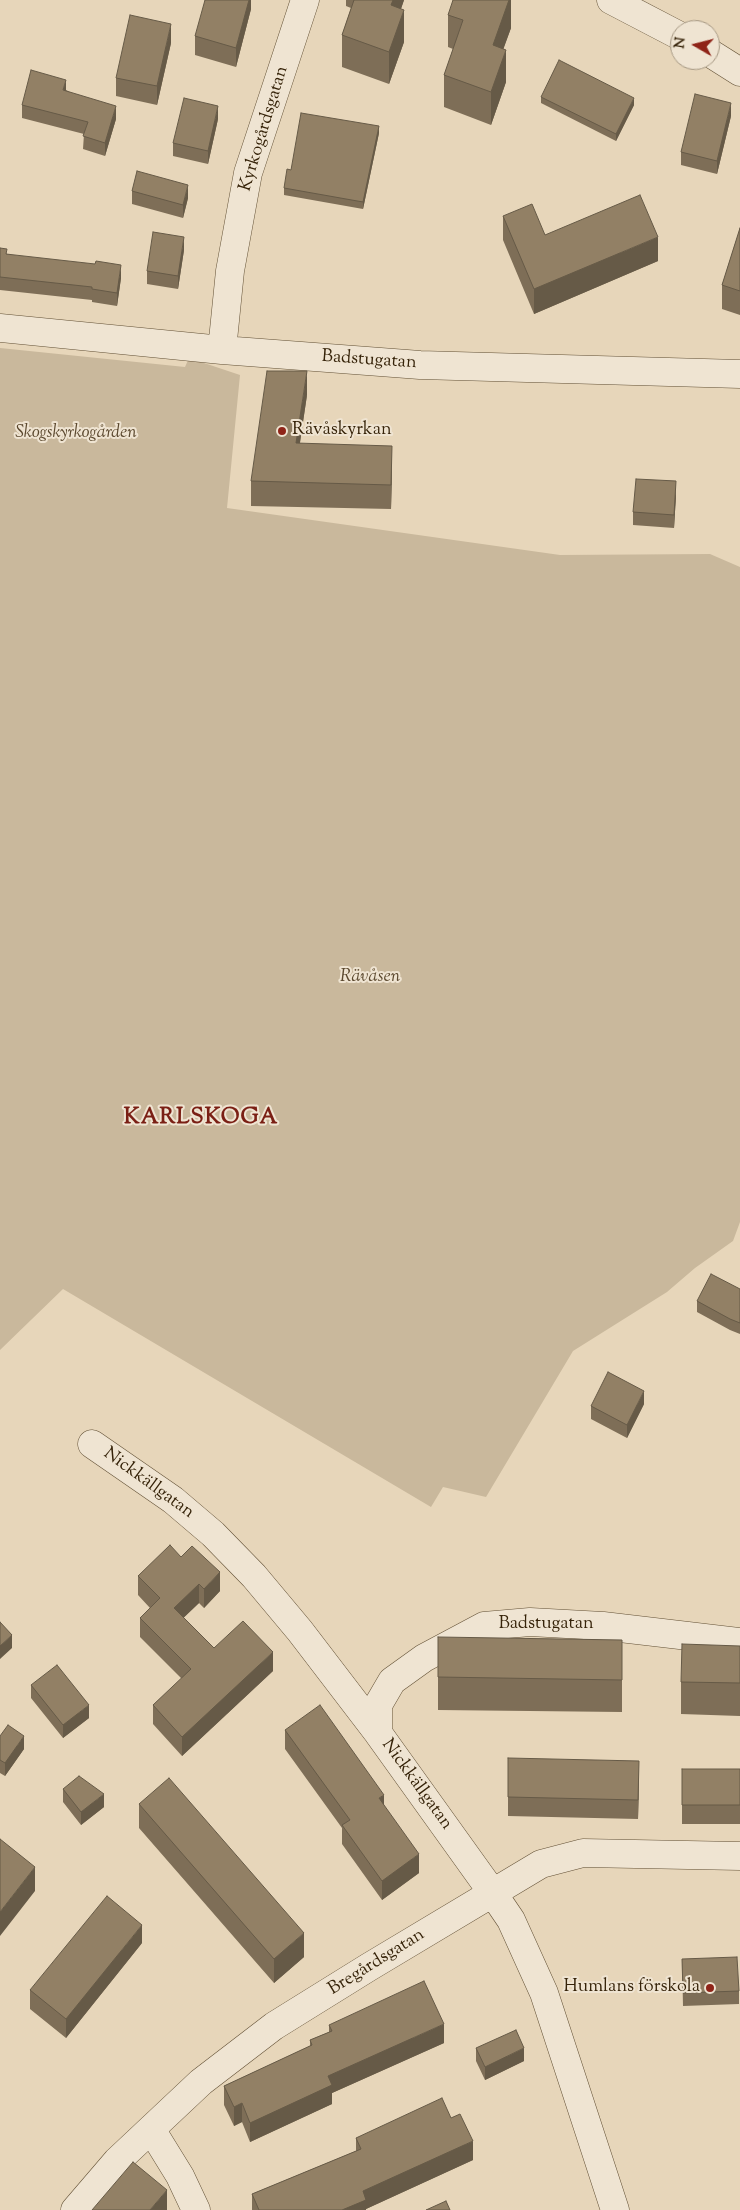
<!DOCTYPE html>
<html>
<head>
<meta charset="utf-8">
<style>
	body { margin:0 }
	#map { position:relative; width:740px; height:2210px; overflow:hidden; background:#e7d6ba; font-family:"Sorts Mill Goudy",serif }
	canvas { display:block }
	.north { position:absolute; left:670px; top:20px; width:50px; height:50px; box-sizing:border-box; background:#efe4d2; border:1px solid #a59782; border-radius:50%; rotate:278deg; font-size:14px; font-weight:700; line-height:20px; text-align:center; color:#362309 }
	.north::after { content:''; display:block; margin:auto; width:18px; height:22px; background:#8f2418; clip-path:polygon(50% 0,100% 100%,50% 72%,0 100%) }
</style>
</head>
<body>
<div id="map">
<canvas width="740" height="2210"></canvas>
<div class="north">N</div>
</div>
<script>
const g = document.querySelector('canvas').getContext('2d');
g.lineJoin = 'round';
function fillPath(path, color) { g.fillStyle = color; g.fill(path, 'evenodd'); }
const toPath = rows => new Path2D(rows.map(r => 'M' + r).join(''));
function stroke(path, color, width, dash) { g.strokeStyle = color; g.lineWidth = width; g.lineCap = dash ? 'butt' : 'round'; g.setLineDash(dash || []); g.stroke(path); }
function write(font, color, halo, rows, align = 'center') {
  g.font = font + ' "Sorts Mill Goudy",serif'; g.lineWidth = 4; g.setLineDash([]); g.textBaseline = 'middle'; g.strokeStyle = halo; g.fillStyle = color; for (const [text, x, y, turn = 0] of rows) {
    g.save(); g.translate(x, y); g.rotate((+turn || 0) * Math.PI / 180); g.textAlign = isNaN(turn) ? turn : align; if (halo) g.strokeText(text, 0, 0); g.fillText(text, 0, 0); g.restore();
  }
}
fillPath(toPath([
	[0,348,185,367,189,358,240,375,227,508,560,555,710,554,740,567,740,1222,733,1241,695,1268,667,1292,573,1351,486,1497,443,1487,431,1507,63,1289,0,1350]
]), '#c9b89c');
const minor = toPath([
	[611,0,680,36],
	[710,53,740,72],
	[0,328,222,350,420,365,740,374],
	[222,350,230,271,248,173,305,0],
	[92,1444,173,1500,213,1534,254,1576,300,1631,378,1733,492,1892,511,1920,544,1993,615,2210],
	[378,1733,378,1705,392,1681,424,1658,484,1626,530,1622,603,1626,740,1642],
	[151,2129,180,2176,196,2210],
	[75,2210,117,2161,201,2082,274,2026,369,1967,541,1864,583,1853,740,1856]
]);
stroke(minor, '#625035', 29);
stroke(minor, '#efe4d2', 28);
fillPath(toPath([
	[251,0,251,9,236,67,195,55,195,36],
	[346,0,404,0,401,9,404,42,389,84,342,67,342,35,351,8,346,6],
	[511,0,511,28,503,49,506,82,491,125,444,107,444,75,453,49,448,47,448,15],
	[171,43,157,105,116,96,116,78],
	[66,90,116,119,105,156,83,149,84,134,22,118,22,105],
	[541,97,634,105,616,141,541,103],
	[731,116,717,174,681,165,681,152],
	[218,119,208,164,173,156,173,143],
	[379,133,363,209,284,195,284,188,291,170],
	[132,191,188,198,183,218,132,204],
	[503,216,545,235,658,261,534,314,503,240],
	[740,228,740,315,722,309,722,285],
	[0,248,7,254,121,278,117,306,92,302,92,300,0,290],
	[184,250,178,289,147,284,147,271],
	[307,395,300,443,392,470,391,509,251,506,251,481],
	[676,495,674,528,633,525,633,512],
	[740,1289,740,1334,730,1330,697,1312,697,1301],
	[644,1404,627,1438,591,1419,591,1406],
	[181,1557,220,1591,204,1608,199,1603,183,1618,214,1648,273,1671,182,1756,153,1724,153,1705,182,1679,140,1637,140,1618,150,1608,138,1595,138,1576],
	[740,1646,740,1716,681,1714,681,1682],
	[622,1672,622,1712,438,1710,438,1677],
	[31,1685,89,1718,63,1738,31,1698],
	[285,1730,384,1805,419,1873,382,1900,342,1844,342,1828,285,1749],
	[0,1736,24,1749,5,1776,0,1773],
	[682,1769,740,1769,740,1824,682,1824],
	[639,1780,638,1819,508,1816,508,1797],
	[63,1789,104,1807,81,1825,63,1802],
	[139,1804,304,1957,274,1983,139,1828],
	[142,1943,66,2038,30,2009,30,1990],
	[682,1959,739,1991,739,2004,683,2006],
	[329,2025,444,2043,332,2093,332,2104,250,2142,242,2122,234,2126,224,2105,224,2086,310,2046,310,2040,329,2032],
	[476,2048,524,2061,485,2080,476,2061],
	[451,2118,473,2160,366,2209,366,2210,252,2210,252,2194,356,2151,356,2138]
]), '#7e6e57');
fillPath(toPath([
	[249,0,251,0,251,9,236,67,236,48],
	[393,0,404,0,391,37,391,5],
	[509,0,511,0,511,28,493,78,493,45],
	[404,10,404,42,389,84,389,52],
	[171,24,171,43,157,105,157,86],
	[506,50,506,82,491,125,491,92],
	[66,80,66,93,63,90],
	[634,98,634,105,616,141,616,134],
	[731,103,731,116,717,174,717,161],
	[116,106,116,119,105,156,105,143],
	[218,106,218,119,208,164,208,151],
	[379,126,379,133,363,209,363,202],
	[188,185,188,198,183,218,183,205],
	[184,237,184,250,178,289,178,276],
	[658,237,658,261,534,314,534,289],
	[121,265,121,278,117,306,117,293],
	[307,371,307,395,296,468,296,443],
	[392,446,392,470,391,509,391,485],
	[676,481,676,495,674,528,674,515],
	[644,1391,644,1404,627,1438,627,1425],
	[220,1572,220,1591,204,1608,204,1589],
	[199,1584,199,1603,174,1627,174,1608],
	[12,1635,12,1648,0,1659,0,1646],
	[273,1652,273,1671,182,1756,182,1737],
	[89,1705,89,1718,63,1738,63,1725],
	[24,1736,24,1749,5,1776,5,1763],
	[639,1761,639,1780,638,1819,638,1800],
	[104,1794,104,1807,81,1825,81,1812],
	[384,1795,384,1814,379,1798],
	[419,1854,419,1873,382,1900,382,1881],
	[35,1867,35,1891,0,1936,0,1912],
	[142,1925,142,1943,66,2038,66,2019],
	[304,1933,304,1957,274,1983,274,1959],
	[444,2024,444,2043,332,2093,332,2104,250,2142,250,2123,328,2076],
	[524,2048,524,2061,485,2080,485,2067],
	[242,2103,242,2122,234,2126,234,2107],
	[473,2141,473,2160,366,2209,366,2210,342,2210,363,2191],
	[167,2190,167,2210,150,2210]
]), '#665a47');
const building = toPath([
	[205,0,249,0,236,48,195,36,205,0],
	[354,0,393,0,391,5,404,10,389,52,342,35,354,0],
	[453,0,509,0,493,45,506,50,491,92,444,75,463,20,448,15,453,0],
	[130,15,171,24,157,86,116,78,130,15],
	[559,60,634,98,616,134,541,97,559,60],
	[31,70,66,80,63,90,116,106,105,143,83,136,88,122,22,105,31,70],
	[695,94,731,103,717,161,681,152,695,94],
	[184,98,218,106,208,151,173,143,184,98],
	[301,113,379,126,363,202,284,188,287,169,291,170,301,113],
	[137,171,188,185,183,205,132,191,137,171],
	[640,195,658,237,534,289,503,216,532,204,545,235,640,195],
	[740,228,740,291,722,285,740,228],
	[153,232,184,237,178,276,147,271,153,232],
	[0,248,7,249,6,254,95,264,96,261,121,265,117,293,92,289,92,287,0,277,0,248],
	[267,371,307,371,296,443,392,446,391,485,251,481,267,371],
	[636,479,676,481,674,515,633,512,636,479],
	[711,1274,740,1289,740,1323,730,1319,697,1301,711,1274],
	[608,1372,644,1391,627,1425,591,1406,608,1372],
	[170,1545,181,1557,192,1546,220,1572,204,1589,199,1584,174,1608,214,1648,243,1621,273,1652,182,1737,153,1705,191,1669,140,1618,160,1598,138,1576,170,1545],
	[0,1622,12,1635,0,1646,0,1622],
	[438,1637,622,1640,622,1680,438,1677,438,1637],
	[682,1644,740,1646,740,1683,681,1682,682,1644],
	[57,1665,89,1705,63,1725,31,1685,57,1665],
	[320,1705,384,1795,379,1798,419,1854,382,1881,342,1825,350,1820,285,1730,320,1705],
	[8,1725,24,1736,5,1763,0,1760,0,1736,8,1725],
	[508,1758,639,1761,638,1800,508,1797,508,1758],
	[682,1769,740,1769,740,1805,682,1805,682,1769],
	[79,1776,104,1794,81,1812,63,1789,79,1776],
	[169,1778,304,1933,274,1959,139,1804,169,1778],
	[0,1839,35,1867,0,1912,0,1839],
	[107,1896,142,1925,66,2019,30,1990,107,1896],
	[737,1957,739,1991,683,1993,682,1959,737,1957],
	[424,1981,444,2024,328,2076,332,2085,250,2123,242,2103,234,2107,224,2086,312,2045,310,2040,332,2031,329,2025,424,1981],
	[516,2030,524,2048,485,2067,476,2048,516,2030],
	[442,2098,451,2118,460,2114,473,2141,363,2191,366,2200,342,2210,259,2210,252,2194,361,2149,356,2138,442,2098],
	[133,2162,167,2190,150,2210,92,2210,133,2162],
	[446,2201,450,2210,426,2210,446,2201]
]);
fillPath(building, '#928065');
stroke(building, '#665a47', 1);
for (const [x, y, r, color] of [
	[282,431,5,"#8f2418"],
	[710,1988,5,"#8f2418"]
]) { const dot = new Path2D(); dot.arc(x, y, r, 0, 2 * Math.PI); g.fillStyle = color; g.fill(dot); stroke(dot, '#efe4d2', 2); }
write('18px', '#362309', '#efe4d2', [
	["Kyrkogårdsgatan",265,129,-73],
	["Badstugatan",369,361,4],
	["Nickkällgatan",148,1484,36],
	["Badstugatan",546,1625],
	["Nickkällgatan",416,1785,54],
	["Bregårdsgatan",377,1963,-32]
]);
write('18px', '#362309', '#efe4d2', [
	["Rävåskyrkan",292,431],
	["Humlans förskola",700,1988,"right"]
], 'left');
write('italic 18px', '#5b482e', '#efe4d2', [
	["Skogskyrkogården",76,434],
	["Rävåsen",370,978]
]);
g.letterSpacing = '1px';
write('bold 22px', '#7a1f14', '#efe4d2', [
	["KARLSKOGA",201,1119]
]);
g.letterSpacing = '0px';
</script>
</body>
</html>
